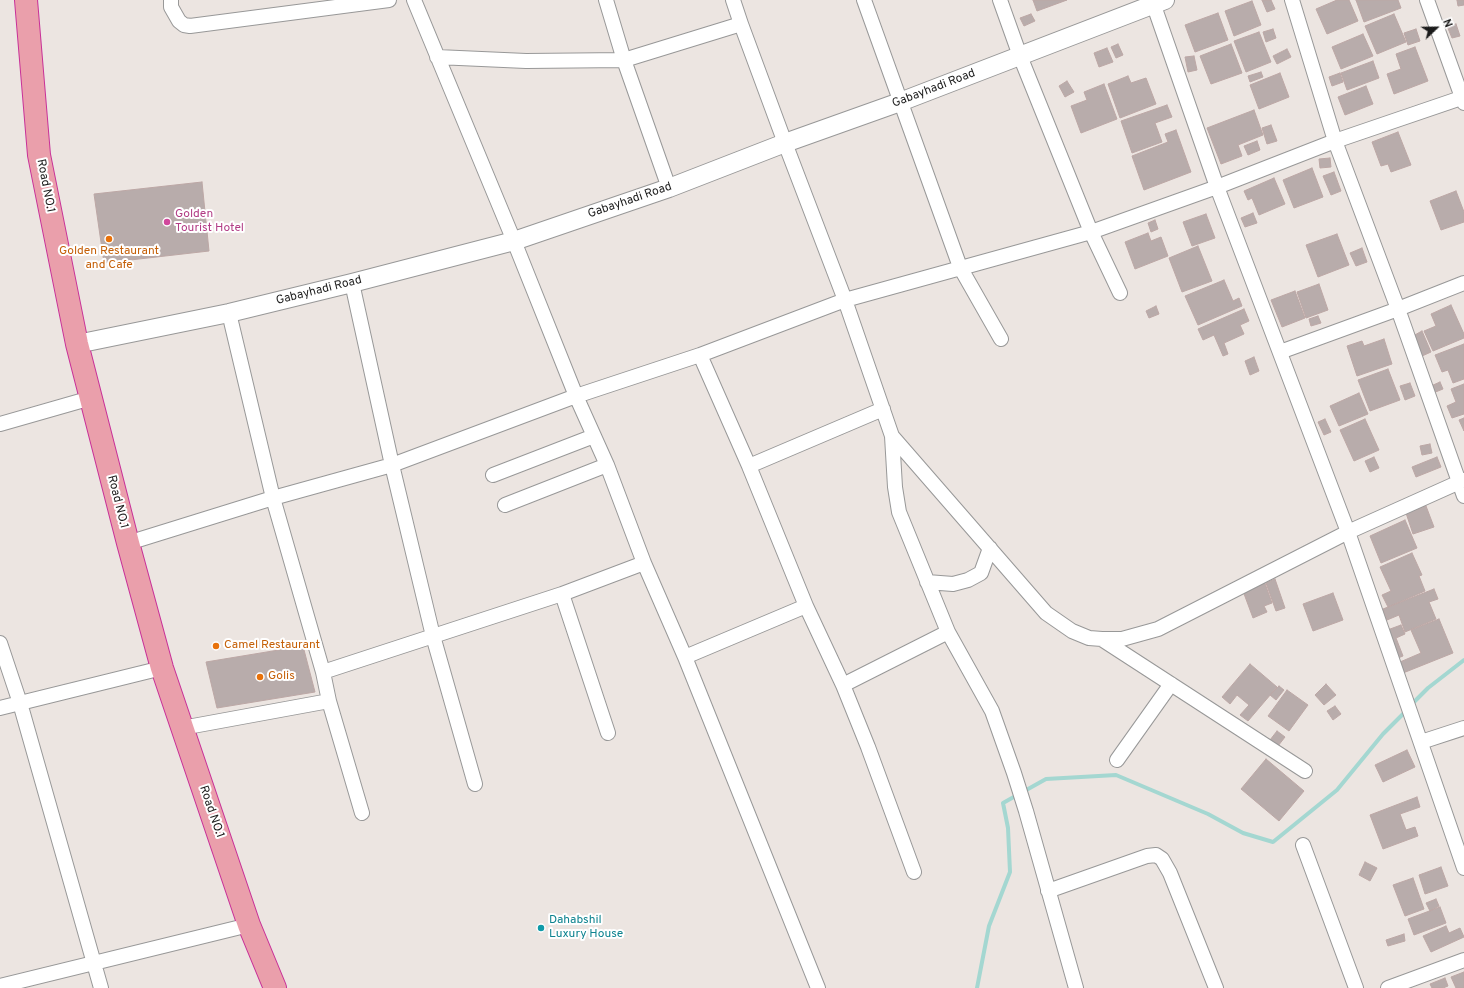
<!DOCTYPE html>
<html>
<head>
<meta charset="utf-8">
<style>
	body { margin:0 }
	#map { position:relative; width:1464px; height:988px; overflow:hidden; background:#ece5e1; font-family:Overpass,sans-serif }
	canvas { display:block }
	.north { position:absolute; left:1416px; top:8px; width:40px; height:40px; -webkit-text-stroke:3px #fff; paint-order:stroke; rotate:68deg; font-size:11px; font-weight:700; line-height:16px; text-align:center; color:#1b1b1b }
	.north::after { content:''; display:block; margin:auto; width:14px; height:18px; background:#1b1b1b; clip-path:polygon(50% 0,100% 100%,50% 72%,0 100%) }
</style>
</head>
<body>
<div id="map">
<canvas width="1464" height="988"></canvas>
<div class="north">N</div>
</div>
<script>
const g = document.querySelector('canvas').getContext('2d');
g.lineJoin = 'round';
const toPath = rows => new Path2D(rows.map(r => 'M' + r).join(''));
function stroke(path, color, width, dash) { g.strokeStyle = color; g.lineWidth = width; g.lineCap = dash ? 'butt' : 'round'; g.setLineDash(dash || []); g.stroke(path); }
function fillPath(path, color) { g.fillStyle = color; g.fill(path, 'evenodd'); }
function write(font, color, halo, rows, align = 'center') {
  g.font = font + ' Overpass,sans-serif'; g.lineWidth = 4; g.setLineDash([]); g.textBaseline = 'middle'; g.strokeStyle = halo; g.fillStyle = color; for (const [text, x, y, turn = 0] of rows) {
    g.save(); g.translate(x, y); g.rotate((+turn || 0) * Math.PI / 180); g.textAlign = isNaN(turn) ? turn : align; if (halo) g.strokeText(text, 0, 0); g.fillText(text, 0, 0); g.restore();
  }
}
stroke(toPath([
	[1411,705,1428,688,1464,660],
	[977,988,989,926,1010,872,1008,828,1003,803,1046,779,1116,775,1208,814,1243,833,1273,842,1337,790,1383,734,1407,710]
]), '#a4d7d1', 4);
const building = toPath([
	[1033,0,1067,0,1037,11,1033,0],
	[1262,0,1271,0,1275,9,1267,12,1262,0],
	[1337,0,1349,0,1358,21,1327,34,1316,9,1337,0],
	[1356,0,1398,0,1401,8,1364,22,1356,0],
	[1457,0,1464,0,1464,5,1458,6,1457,0],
	[1252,1,1261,25,1234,36,1225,11,1252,1],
	[1218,13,1228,40,1195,52,1185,25,1218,13],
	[1031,14,1035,21,1024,26,1020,18,1031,14],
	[1394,14,1406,42,1377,54,1365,26,1394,14],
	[1456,24,1460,36,1452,38,1447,26,1456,24],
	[1273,29,1276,38,1266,42,1263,32,1273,29],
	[1416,29,1420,41,1408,45,1404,33,1416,29],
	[1259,32,1271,62,1246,72,1234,41,1259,32],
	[1363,34,1373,56,1341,69,1332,47,1363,34],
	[1118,44,1123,55,1116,58,1111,47,1118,44],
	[1231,44,1242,73,1211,84,1200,56,1231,44],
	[1415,47,1428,81,1394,94,1387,74,1401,69,1396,54,1415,47],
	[1107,48,1113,62,1099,67,1094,53,1107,48],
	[1287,49,1291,57,1277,64,1273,56,1287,49],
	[1194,56,1197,70,1188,72,1185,57,1194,56],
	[1373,61,1379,78,1347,90,1341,73,1373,61],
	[1261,72,1263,77,1250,82,1248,76,1261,72],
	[1280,73,1289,97,1259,109,1250,85,1280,73],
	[1340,73,1343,82,1332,86,1329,77,1340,73],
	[1128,76,1131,83,1146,78,1156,104,1120,118,1108,84,1128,76],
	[1067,81,1074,92,1065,97,1059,86,1067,81],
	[1104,84,1117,119,1081,133,1071,106,1087,100,1084,92,1104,84],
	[1366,86,1373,104,1345,115,1338,97,1366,86],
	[1167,105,1172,117,1155,123,1162,142,1132,153,1121,121,1167,105],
	[1254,110,1263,135,1238,145,1242,156,1221,164,1207,128,1254,110],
	[1271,125,1277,141,1267,144,1262,128,1271,125],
	[1176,130,1191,172,1144,190,1132,156,1168,142,1165,134,1176,130],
	[1398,132,1411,165,1391,172,1388,164,1381,166,1372,142,1398,132],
	[1257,141,1260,150,1248,155,1244,146,1257,141],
	[1330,158,1331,167,1320,168,1319,159,1330,158],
	[1312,168,1323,197,1294,208,1283,180,1312,168],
	[1334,172,1341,191,1331,195,1323,176,1334,172],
	[1274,178,1285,204,1259,215,1252,198,1248,200,1244,191,1274,178],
	[202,182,209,251,104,263,94,194,202,182],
	[1456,191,1464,212,1464,222,1441,230,1430,201,1456,191],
	[1253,213,1257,223,1245,227,1241,218,1253,213],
	[1206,214,1215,238,1192,246,1183,222,1206,214],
	[1155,220,1158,229,1151,232,1148,223,1155,220],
	[1148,233,1151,241,1161,237,1168,256,1135,269,1125,242,1148,233],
	[1337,234,1349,265,1318,277,1306,245,1337,234],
	[1198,246,1212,281,1182,292,1169,258,1198,246],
	[1362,248,1367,262,1356,266,1350,253,1362,248],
	[1224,280,1233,301,1239,298,1242,306,1198,325,1185,296,1224,280],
	[1319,284,1328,310,1306,318,1297,292,1319,284],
	[1295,291,1305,318,1282,327,1271,300,1295,291],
	[1451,305,1464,334,1464,338,1433,351,1424,331,1436,326,1431,314,1451,305],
	[1156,306,1159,314,1149,318,1146,311,1156,306],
	[1244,309,1249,321,1240,325,1244,334,1224,343,1228,354,1223,356,1214,335,1203,340,1198,329,1244,309],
	[1318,316,1321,323,1311,326,1309,319,1318,316],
	[1422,331,1431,352,1422,356,1413,336,1422,331],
	[1384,339,1392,364,1357,376,1347,346,1362,341,1364,346,1384,339],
	[1464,344,1464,379,1453,383,1448,370,1442,372,1435,355,1464,344],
	[1254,357,1259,371,1250,375,1245,361,1254,357],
	[1388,369,1400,400,1370,411,1358,380,1388,369],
	[1440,382,1443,389,1433,393,1431,386,1440,382],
	[1410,383,1415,396,1405,400,1400,386,1410,383],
	[1464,384,1464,414,1452,418,1447,406,1456,402,1451,389,1464,384],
	[1359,393,1368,414,1339,426,1330,406,1359,393],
	[1464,418,1464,431,1459,420,1464,418],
	[1325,419,1331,432,1324,435,1318,422,1325,419],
	[1365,419,1379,450,1354,461,1340,430,1365,419],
	[1430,444,1432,453,1422,455,1420,446,1430,444],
	[1374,457,1379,468,1370,472,1365,461,1374,457],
	[1437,457,1441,467,1416,477,1412,467,1437,457],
	[1426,506,1434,527,1413,534,1406,513,1426,506],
	[1405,520,1417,548,1381,563,1370,536,1405,520],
	[1412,553,1422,575,1419,576,1425,591,1388,607,1382,595,1391,591,1380,567,1412,553],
	[1262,575,1272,603,1264,606,1267,612,1253,618,1240,583,1262,575],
	[1275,579,1285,608,1276,611,1266,583,1275,579],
	[1434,589,1438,599,1429,602,1436,619,1405,632,1399,615,1387,620,1383,609,1434,589],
	[1333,593,1343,620,1313,631,1303,604,1333,593],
	[1439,619,1453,653,1398,675,1393,665,1421,653,1411,630,1439,619],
	[1401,625,1405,634,1396,638,1403,656,1393,660,1382,632,1401,625],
	[303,646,315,692,217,708,206,662,303,646],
	[1250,664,1277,687,1248,721,1240,715,1249,705,1237,695,1230,704,1222,697,1250,664],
	[1326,684,1336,695,1324,705,1315,695,1326,684],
	[1279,686,1284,690,1276,700,1270,695,1279,686],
	[1287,690,1308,705,1289,731,1268,716,1287,690],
	[1335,706,1341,714,1333,720,1327,711,1335,706],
	[1277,731,1285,737,1278,746,1270,740,1277,731],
	[1407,750,1415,767,1383,782,1375,765,1407,750],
	[1266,759,1304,791,1279,821,1241,789,1266,759],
	[1417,797,1420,807,1400,814,1406,830,1415,827,1418,836,1383,849,1370,815,1417,797],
	[1365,862,1377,868,1370,881,1359,875,1365,862],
	[1441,867,1448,886,1425,894,1419,875,1441,867],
	[1413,878,1424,909,1405,916,1393,885,1413,878],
	[1436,899,1439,906,1430,911,1426,903,1436,899],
	[1440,907,1446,923,1414,935,1408,919,1440,907],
	[1446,926,1449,933,1460,928,1464,937,1431,952,1423,936,1446,926],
	[1404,934,1405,941,1388,946,1386,940,1404,934],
	[1464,972,1464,988,1456,988,1451,977,1464,972],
	[1445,978,1448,986,1443,988,1432,988,1430,984,1445,978]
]);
fillPath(building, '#b8acab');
stroke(building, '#bca7a5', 1);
const minor = toPath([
	[171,0,171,7,179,21,184,25,190,26,389,0],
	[414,0,514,241,576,396,607,465,644,563,685,657,818,988],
	[606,0,624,60,669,188],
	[733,0,741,24],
	[864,0,960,267,1001,339],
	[1000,0,1020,56,1091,232,1120,293],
	[1152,0,1217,187,1348,532,1464,868],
	[1292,0,1335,141,1398,309,1464,496],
	[1427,0,1464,103],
	[437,57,526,61,624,60,741,24,785,143,845,300,892,436,895,487,899,512,948,632,992,711,1014,773,1026,811,1076,988],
	[352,283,392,465,433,636,475,784],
	[229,313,273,498,323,672,329,701,362,813],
	[1280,352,1398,309,1464,283],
	[0,424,91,398],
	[892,436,1046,613,1072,631,1089,638,1102,639,1122,639,1158,629,1348,532,1464,480],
	[749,466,883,409],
	[493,475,594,436],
	[505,505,607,465],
	[128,543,273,498,392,465,576,396,700,355,845,300,1091,232,1217,187,1335,141,1464,97],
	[927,582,953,584,968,580,981,573,990,548],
	[562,594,608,733],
	[806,606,843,685,868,747,914,872],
	[1103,640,1305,771],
	[0,643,20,703,101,988],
	[685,657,806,606,749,466,700,355],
	[323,672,562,594,644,563],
	[843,685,948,632],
	[0,708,162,668],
	[182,728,329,701],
	[1421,742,1464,728],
	[1117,760,1171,684],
	[1303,845,1356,988],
	[1048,891,1147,856,1156,855,1162,859,1170,873,1216,988],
	[0,986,249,925],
	[1388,988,1464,960]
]);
const tertiary = toPath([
	[77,344,229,313,352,283,514,241,669,188,785,143,900,102,1165,0]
]);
const trunk = toPath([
	[26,0,39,155,77,344,128,543,162,668,249,925,275,988]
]);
stroke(minor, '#989898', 16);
stroke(tertiary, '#989898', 20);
stroke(trunk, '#c83098', 24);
stroke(minor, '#fff', 14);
stroke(tertiary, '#fff', 18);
stroke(trunk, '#ea9fab', 22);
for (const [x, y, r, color] of [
	[167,222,4,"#d1479c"],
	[109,239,4,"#e8710a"],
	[216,646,4,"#e8710a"],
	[260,677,4,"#e8710a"],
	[541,928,4,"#0f9aa8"]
]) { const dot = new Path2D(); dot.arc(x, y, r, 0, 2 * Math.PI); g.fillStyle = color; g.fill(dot); stroke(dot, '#fff', 1.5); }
write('12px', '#1b1b1b', '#fff', [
	["Gabayhadi Road",934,89,-21],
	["Road NO.1",45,186,79],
	["Gabayhadi Road",630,201,-19],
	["Gabayhadi Road",319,291,-14],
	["Road NO.1",117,502,76],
	["Road NO.1",211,812,71]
]);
write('12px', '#b23c85', '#fff', [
	["Golden",175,215],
	["Tourist Hotel",175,229]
], 'left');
write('12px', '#c56008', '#fff', [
	["Golden Restaurant",109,252,"center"],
	["and Cafe",109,266,"center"],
	["Camel Restaurant",224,646],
	["Golis",268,677]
], 'left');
write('12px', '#0d838f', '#fff', [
	["Dahabshil",549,921],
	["Luxury House",549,935]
], 'left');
</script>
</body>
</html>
